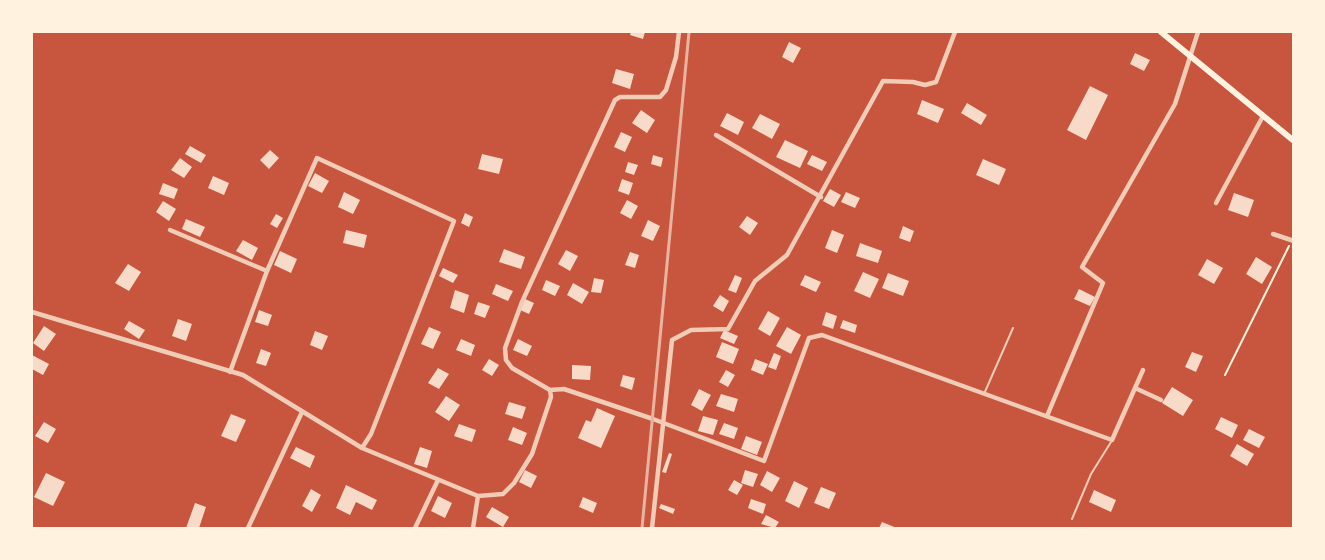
<!DOCTYPE html>
<html>
<head>
<meta charset="utf-8">
<style>
	body { margin:0 }
	#map { position:relative; width:1325px; height:560px; overflow:hidden; background:#c8553d; font-family:Barlow,sans-serif }
	canvas { display:block }
	.frame { position:absolute; inset:0; border:33px solid #fff3e0; pointer-events:none }
</style>
</head>
<body>
<div id="map">
<canvas width="1325" height="560"></canvas>
<div class="frame"></div>
</div>
<script>
const g = document.querySelector('canvas').getContext('2d');
g.lineJoin = 'round';
function fillPath(path, color) { g.fillStyle = color; g.fill(path, 'evenodd'); }
const toPath = rows => new Path2D(rows.map(r => 'M' + r).join(''));
function stroke(path, color, width, dash) { g.strokeStyle = color; g.lineWidth = width; g.lineCap = dash ? 'butt' : 'round'; g.setLineDash(dash || []); g.stroke(path); }
fillPath(toPath([
	[631,32,645,32,643,39,630,35],
	[789,42,801,48,793,63,782,57],
	[1135,53,1150,60,1144,71,1130,64],
	[616,69,634,74,630,89,612,83],
	[1090,86,1108,95,1086,140,1067,130],
	[922,100,944,109,938,123,917,114],
	[967,103,987,115,981,125,961,113],
	[641,110,655,120,647,133,632,123],
	[727,113,744,122,738,135,720,126],
	[760,114,780,124,772,139,752,128],
	[621,132,632,137,625,152,614,147],
	[785,140,808,151,800,168,776,157],
	[190,146,206,155,201,163,185,154],
	[270,150,279,158,269,169,260,160],
	[482,154,503,159,499,174,478,169],
	[653,155,663,158,661,167,651,164],
	[812,155,827,162,822,171,807,164],
	[180,158,192,167,184,178,171,170],
	[983,159,1006,169,999,185,976,175],
	[628,162,638,165,634,175,625,172],
	[315,173,329,181,322,193,308,186],
	[213,176,229,183,224,195,208,188],
	[622,179,633,183,629,195,618,191],
	[163,183,178,189,174,199,159,194],
	[830,189,841,195,834,207,823,201],
	[344,192,360,200,353,214,338,207],
	[846,192,860,198,855,208,841,202],
	[1234,193,1254,200,1248,217,1228,210],
	[627,200,638,206,631,219,620,213],
	[163,201,176,209,169,221,156,212],
	[465,213,473,217,469,227,461,223],
	[276,214,283,218,277,228,270,224],
	[747,216,758,223,750,235,739,227],
	[186,219,205,227,200,237,182,229],
	[648,220,660,226,653,241,641,236],
	[903,226,914,231,910,242,899,238],
	[346,230,367,235,364,248,343,243],
	[832,230,844,235,837,253,825,248],
	[243,240,258,248,252,260,236,251],
	[860,243,882,251,878,263,856,256],
	[504,249,525,257,521,269,499,262],
	[566,250,578,256,570,271,558,264],
	[280,251,297,259,291,273,274,265],
	[630,252,639,255,635,268,625,265],
	[1256,257,1272,267,1262,284,1246,274],
	[1207,259,1223,268,1214,284,1198,275],
	[128,264,141,272,129,291,115,283],
	[443,268,458,275,453,283,439,276],
	[863,272,879,279,870,298,854,291],
	[888,273,909,281,903,296,882,288],
	[735,275,742,278,736,293,728,290],
	[805,275,821,282,816,292,800,285],
	[594,278,604,280,601,293,591,292],
	[546,280,560,286,555,296,542,290],
	[573,283,589,292,582,304,567,295],
	[496,284,513,291,508,301,492,294],
	[1079,289,1095,297,1090,306,1074,299],
	[455,290,469,295,464,313,450,308],
	[720,295,729,301,723,312,713,306],
	[525,299,534,303,529,314,520,310],
	[478,302,490,306,485,318,474,314],
	[259,310,272,315,268,326,255,322],
	[768,311,780,318,770,336,758,329],
	[826,312,837,316,833,329,822,325],
	[178,319,192,324,186,341,172,336],
	[843,320,857,325,855,333,840,328],
	[129,321,145,330,139,339,124,329],
	[44,326,56,334,44,351,33,343],
	[429,327,441,332,433,349,421,344],
	[787,327,801,335,791,354,776,346],
	[724,330,738,336,734,344,720,338],
	[315,331,328,336,322,350,310,345],
	[461,339,475,345,471,356,456,350],
	[518,339,532,346,527,356,513,350],
	[722,342,739,349,733,364,716,357],
	[261,349,271,353,266,366,256,363],
	[1192,352,1203,356,1196,372,1185,367],
	[774,353,781,356,776,370,768,367],
	[32,355,49,364,43,375,32,369],
	[489,359,499,365,492,376,482,370],
	[755,359,768,364,763,375,751,370],
	[572,365,591,366,590,380,572,379],
	[438,368,449,374,439,389,428,383],
	[726,370,735,375,728,387,719,382],
	[623,375,635,378,632,390,620,386],
	[1172,387,1193,400,1183,416,1162,403],
	[699,389,711,395,702,411,691,405],
	[721,394,738,399,734,412,716,406],
	[446,396,460,405,449,421,435,412],
	[509,402,526,407,522,419,505,414],
	[597,408,615,416,601,448,578,438,586,420,591,422],
	[231,414,246,420,236,442,221,436],
	[703,416,718,420,713,435,698,431],
	[1221,417,1238,425,1232,438,1215,429],
	[44,422,56,429,48,443,35,436],
	[724,423,738,428,734,439,719,434],
	[459,424,476,430,472,442,454,436],
	[513,427,527,433,522,445,508,440],
	[1249,429,1265,437,1259,448,1243,440],
	[746,436,762,442,757,455,741,449],
	[1237,444,1254,454,1247,466,1230,456],
	[296,447,315,456,310,468,290,458],
	[420,447,432,451,427,468,414,464],
	[669,453,672,454,666,473,662,472],
	[525,470,537,476,531,488,519,482],
	[745,470,758,474,753,487,741,483],
	[767,471,780,478,772,492,760,485],
	[46,473,65,482,53,506,34,497],
	[734,480,743,485,737,495,728,490],
	[794,481,808,488,799,508,785,501],
	[346,485,377,500,372,510,356,502,350,515,336,508],
	[821,487,836,493,829,509,814,503],
	[311,489,321,495,312,512,302,506],
	[1094,490,1116,500,1111,512,1089,502],
	[438,496,452,503,445,518,431,511],
	[583,497,597,503,593,513,579,507],
	[751,499,766,504,763,514,748,508],
	[195,503,206,507,199,528,186,528],
	[661,504,675,509,673,514,659,508],
	[492,507,509,517,503,527,486,517],
	[766,515,779,522,775,528,761,524],
	[882,522,897,528,879,528]
]), '#f7dbc8');
stroke(toPath([
	[1225,375,1289,246]
]), '#fff3e0', 2);
stroke(toPath([
	[984,394,1013,328],
	[1072,519,1091,474,1111,442]
]), '#f1ccb7', 2);
stroke(toPath([
	[716,135,821,197],
	[1216,203,1263,116],
	[170,230,267,271,230,372],
	[1273,234,1294,241],
	[267,271,317,158,454,221,371,434,362,448],
	[32,312,243,375,362,448,478,496,473,528],
	[1135,388,1161,400],
	[550,390,564,389,653,419,764,461,809,338,822,335,1112,440,1143,370],
	[1047,416,1103,283,1082,267,1175,104,1198,32],
	[478,496,503,494,514,483,532,454,551,397,550,390,512,368,506,360,505,348,522,302,615,100,620,97,660,97,666,90,676,57,679,32],
	[248,528,302,412],
	[415,528,438,480],
	[652,528,672,340,691,330,728,329,755,281,787,255,883,81,913,82,925,85,936,82,955,32]
]), '#f1ccb7', 4.5);
stroke(toPath([
	[1161,32,1294,141]
]), '#fff3e0', 6);
stroke(toPath([
	[642,528,689,32]
]), '#e9b49f', 3);
</script>
</body>
</html>
